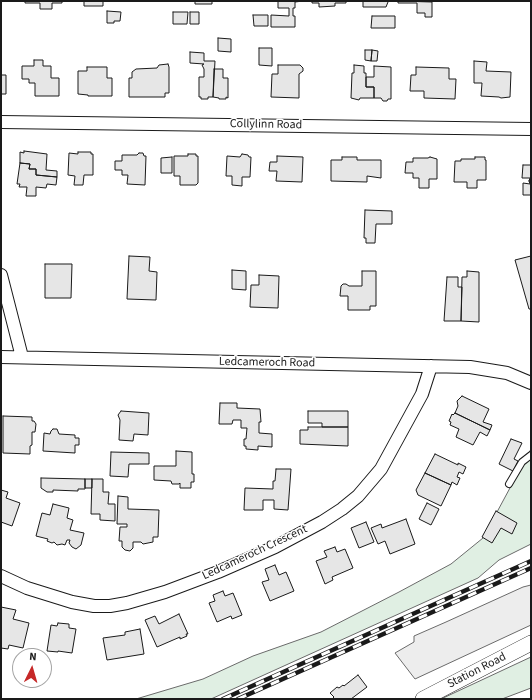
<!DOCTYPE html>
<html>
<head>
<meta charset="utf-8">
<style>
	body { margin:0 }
	#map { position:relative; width:532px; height:700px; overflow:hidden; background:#fff; font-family:"Source Sans 3",sans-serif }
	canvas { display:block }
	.frame { position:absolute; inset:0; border:2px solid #1a1a1a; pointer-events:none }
	.north { position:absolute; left:12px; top:648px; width:40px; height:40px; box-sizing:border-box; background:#fff; border:1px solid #a3a3a3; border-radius:50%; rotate:5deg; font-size:11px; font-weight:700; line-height:16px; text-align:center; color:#1a1a1a }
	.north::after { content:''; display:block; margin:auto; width:14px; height:18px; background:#c62828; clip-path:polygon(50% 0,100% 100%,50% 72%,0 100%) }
</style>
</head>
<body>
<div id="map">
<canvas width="532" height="700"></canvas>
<div class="frame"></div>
<div class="north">N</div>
</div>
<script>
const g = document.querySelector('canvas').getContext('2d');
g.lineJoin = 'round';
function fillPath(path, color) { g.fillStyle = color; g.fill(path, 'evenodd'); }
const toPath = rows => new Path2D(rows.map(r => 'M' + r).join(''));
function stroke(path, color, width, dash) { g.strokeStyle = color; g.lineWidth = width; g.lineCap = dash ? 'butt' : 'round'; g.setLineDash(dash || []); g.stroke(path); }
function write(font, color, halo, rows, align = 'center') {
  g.font = font + ' "Source Sans 3",sans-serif'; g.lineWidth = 3; g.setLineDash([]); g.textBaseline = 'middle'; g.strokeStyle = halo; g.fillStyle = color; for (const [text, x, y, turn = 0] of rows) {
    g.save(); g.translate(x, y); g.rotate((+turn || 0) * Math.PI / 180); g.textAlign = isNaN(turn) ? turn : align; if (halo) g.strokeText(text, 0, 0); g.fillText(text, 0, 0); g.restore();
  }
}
const green = toPath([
	[531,449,531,544,499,560,478,578,211,699,136,699,203,679,253,656,321,632,399,592,451,564,483,538,531,449],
	[531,657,531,688,502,699,441,699,531,657]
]);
fillPath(green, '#e0efe3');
stroke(green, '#6a6a6a', 1);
const parking = toPath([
	[531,585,531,625,415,679,395,653,414,642,414,636,446,622,523,587,531,585]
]);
fillPath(parking, '#ededed');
stroke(parking, '#6a6a6a', 1);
const building = toPath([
	[25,1,62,1,62,3,52,3,52,9,40,9,40,3,25,3,25,1],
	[84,1,103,1,103,6,84,6,84,1],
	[195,1,212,1,212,4,195,4,195,1],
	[278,1,303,1,295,2,295,8,293,8,293,16,295,16,295,27,271,27,271,15,289,16,289,8,278,8,278,1],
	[312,1,346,1,346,3,335,3,335,6,319,7,319,3,312,3,312,1],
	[363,1,388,1,388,2,386,7,363,7,363,1],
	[398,1,432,2,432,17,425,17,425,13,417,13,417,3,398,3,398,1],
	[107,11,121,12,120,21,114,21,114,23,107,23,107,11],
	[173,12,188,12,187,24,173,24,173,12],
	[190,12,199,12,199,24,190,24,190,12],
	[253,15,268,15,268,26,254,26,253,15],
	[372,16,395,16,395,28,371,28,372,16],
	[218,38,231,39,231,52,218,51,218,38],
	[259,48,272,48,272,66,259,65,259,48],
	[365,50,372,50,371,61,365,60,365,50],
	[372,50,378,51,377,61,371,61,372,50],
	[190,52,204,53,204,61,215,61,213,97,208,97,208,99,201,99,201,97,199,97,199,77,204,77,204,69,202,65,204,64,190,63,190,52],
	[34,60,43,60,43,66,51,66,51,78,59,78,59,96,35,96,35,83,29,83,29,79,22,79,22,66,34,66,34,60],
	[474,61,487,62,486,71,511,72,510,97,501,98,499,97,481,96,482,83,474,83,474,61],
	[168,64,169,67,169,93,165,93,165,97,129,97,129,78,132,78,132,72,136,69,157,68,159,65,168,64],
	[278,65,300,65,303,68,303,71,299,74,299,98,271,97,272,74,278,74,278,65],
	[354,65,364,66,364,73,366,73,366,87,374,87,374,98,360,98,359,100,351,98,352,73,354,73,354,65],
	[374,66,391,67,391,99,388,99,387,101,383,101,381,98,374,98,374,87,366,87,366,77,374,77,374,66],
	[87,67,107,67,107,78,112,78,112,96,88,96,88,95,78,94,78,71,87,71,87,67],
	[416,67,449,68,449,79,456,79,455,99,424,98,424,91,410,91,411,75,416,75,416,67],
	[214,69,223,69,223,78,228,78,228,98,226,97,226,99,219,99,219,98,213,97,214,69],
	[1,75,6,75,6,94,1,94,1,75],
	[24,151,47,154,46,170,57,171,57,177,36,175,36,169,29,169,30,164,20,163,20,152,24,153,24,151],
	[78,152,91,152,91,154,93,154,93,175,84,175,83,185,74,185,75,176,68,175,69,153,78,154,78,152],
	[139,153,143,153,144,156,146,156,145,185,127,184,128,175,122,175,122,170,115,170,115,161,122,161,122,155,137,155,139,153],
	[188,154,196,154,196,156,198,156,198,183,196,185,180,185,180,176,174,176,174,156,188,156,188,154],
	[242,154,248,155,249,157,251,157,250,177,242,177,242,186,232,185,232,176,226,176,227,156,240,157,242,154],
	[277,156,303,157,302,182,276,181,277,171,269,171,270,162,277,162,277,156],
	[172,157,172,173,161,173,161,158,172,157],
	[342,157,357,157,357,160,381,160,381,178,367,176,367,182,331,181,331,160,342,160,342,157],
	[430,157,437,159,437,179,429,179,429,188,419,188,419,178,413,178,413,173,405,173,406,162,413,162,413,158,428,158,430,157],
	[475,157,485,157,485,160,486,160,486,180,477,180,477,188,467,188,467,182,454,182,455,161,461,161,461,159,475,159,475,157],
	[20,163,30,164,29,169,36,169,36,175,57,177,56,185,47,184,46,188,36,187,36,196,26,196,27,187,19,187,20,184,17,184,20,163],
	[523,165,531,165,531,181,529,181,530,178,522,178,523,165],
	[529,181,531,181,531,195,523,195,523,183,530,184,529,181],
	[365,210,392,211,392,224,376,224,375,243,366,243,366,238,364,238,365,210],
	[129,256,150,257,149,271,157,272,156,300,127,299,129,256],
	[531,256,531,309,529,309,515,260,531,256],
	[45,264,72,264,71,298,45,298,45,264],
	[232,270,246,271,246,290,232,289,232,270],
	[362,271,376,271,376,306,370,306,370,310,348,310,348,296,340,296,341,286,343,284,346,284,349,286,362,286,362,271],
	[467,271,479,272,479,322,461,321,462,277,467,277,467,271],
	[259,275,279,276,278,308,250,307,251,285,259,285,259,275],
	[447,277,458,277,458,287,462,287,461,321,444,321,447,277],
	[462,396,489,409,483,422,492,425,490,430,455,413,458,406,457,401,462,396],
	[220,403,237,403,237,408,260,409,261,422,259,422,259,433,272,434,272,447,258,446,258,450,246,449,246,446,244,446,244,439,246,439,247,428,241,428,241,420,233,420,232,424,219,424,220,403],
	[121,411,149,413,148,435,134,434,133,441,119,440,120,420,118,415,121,411],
	[308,411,348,411,348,427,322,427,322,423,308,423,308,411],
	[455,413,490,430,487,436,480,432,473,445,456,437,459,429,450,425,451,422,449,421,452,414,453,415,455,413],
	[3,416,32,417,32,421,34,421,36,424,35,432,32,432,32,445,30,446,30,454,3,453,3,416],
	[308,427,348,427,348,446,300,444,300,430,308,430,308,427],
	[53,429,57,429,59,434,75,435,75,438,79,438,79,445,75,445,75,453,43,451,44,433,50,434,51,431,53,429],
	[511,439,522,443,514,459,518,461,513,471,499,464,511,439],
	[176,451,192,452,192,474,194,474,194,482,191,482,191,488,180,488,180,483,179,484,172,484,171,481,154,480,154,466,176,466,176,451],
	[111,452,149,453,149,464,129,464,128,477,110,476,111,452],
	[435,454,458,465,458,463,466,467,463,474,459,472,457,477,460,478,457,485,452,482,451,485,425,473,435,454],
	[276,469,291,469,288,510,274,509,274,500,263,500,263,510,244,510,245,488,273,489,273,481,275,481,276,469],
	[425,473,451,485,441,506,418,495,416,490,425,473],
	[41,478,85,479,85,489,78,489,78,491,53,490,53,492,47,492,41,488,41,478],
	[85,479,92,479,92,488,85,488,85,479],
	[92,479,103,479,103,492,109,492,108,504,115,504,115,521,100,520,100,514,91,514,92,479],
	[1,490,8,492,6,498,20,503,12,526,1,522,1,490],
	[118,496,128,497,128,509,159,510,158,537,153,537,153,542,143,544,141,542,133,542,133,548,130,551,125,550,122,547,122,541,119,541,120,527,127,527,127,524,117,524,118,496],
	[427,503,439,509,431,525,419,519,427,503],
	[53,504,69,508,67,518,73,520,70,530,84,533,81,545,76,549,72,547,69,543,70,540,67,540,65,545,62,544,57,545,54,542,52,543,47,541,48,539,36,536,42,513,50,515,53,504],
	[496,511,517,523,512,534,501,528,492,543,482,537,496,511],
	[406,519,415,544,390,554,385,541,378,544,371,528,381,524,382,528,406,519],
	[366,522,374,542,359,548,351,528,366,522],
	[335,547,337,552,345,549,353,568,332,577,333,580,325,584,316,561,327,557,324,551,335,547],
	[275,565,279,575,286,572,294,591,270,601,262,582,269,580,265,569,275,565],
	[223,591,225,596,233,593,242,615,232,619,231,616,217,622,209,603,215,601,213,595,223,591],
	[1,607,16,610,13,619,29,623,23,648,9,645,8,649,1,648,1,607],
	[179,614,188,634,186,634,187,636,180,639,180,637,157,647,145,620,155,616,159,624,179,614],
	[58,623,69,624,69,628,76,629,72,653,58,651,58,652,47,651,51,625,57,626,58,623],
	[140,629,144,654,107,660,103,638,125,635,125,632,140,629],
	[358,675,367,687,351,699,332,699,334,697,330,693,337,687,339,688,343,685,344,686,358,675]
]);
fillPath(building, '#e6e6e6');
stroke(building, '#1a1a1a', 1);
const service = toPath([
	[509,484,522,462,531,455]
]);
const minor = toPath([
	[1,122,531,129],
	[1,275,22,357],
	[1,357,470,367,507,373,531,383],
	[1,576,27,588,72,602,94,606,110,606,127,603,165,592,218,572,275,547,322,522,342,509,358,496,381,469,422,394,431,366]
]);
const tertiary = toPath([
	[423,699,531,643]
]);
stroke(service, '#1a1a1a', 8);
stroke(minor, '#1a1a1a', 14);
stroke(tertiary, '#1a1a1a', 16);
stroke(service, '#fff', 6);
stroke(minor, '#fff', 12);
stroke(tertiary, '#fff', 15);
const rail = toPath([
	[223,699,531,561],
	[238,699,531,568]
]);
stroke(rail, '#1a1a1a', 4.5);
stroke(rail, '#fff', 3, [9]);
write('12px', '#1a1a1a', '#fff', [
	["Collylinn Road",266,125,1],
	["Ledcameroch Road",267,363,1],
	["Ledcameroch Crescent",255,553,-25],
	["Station Road",477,671,-27]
]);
</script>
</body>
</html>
